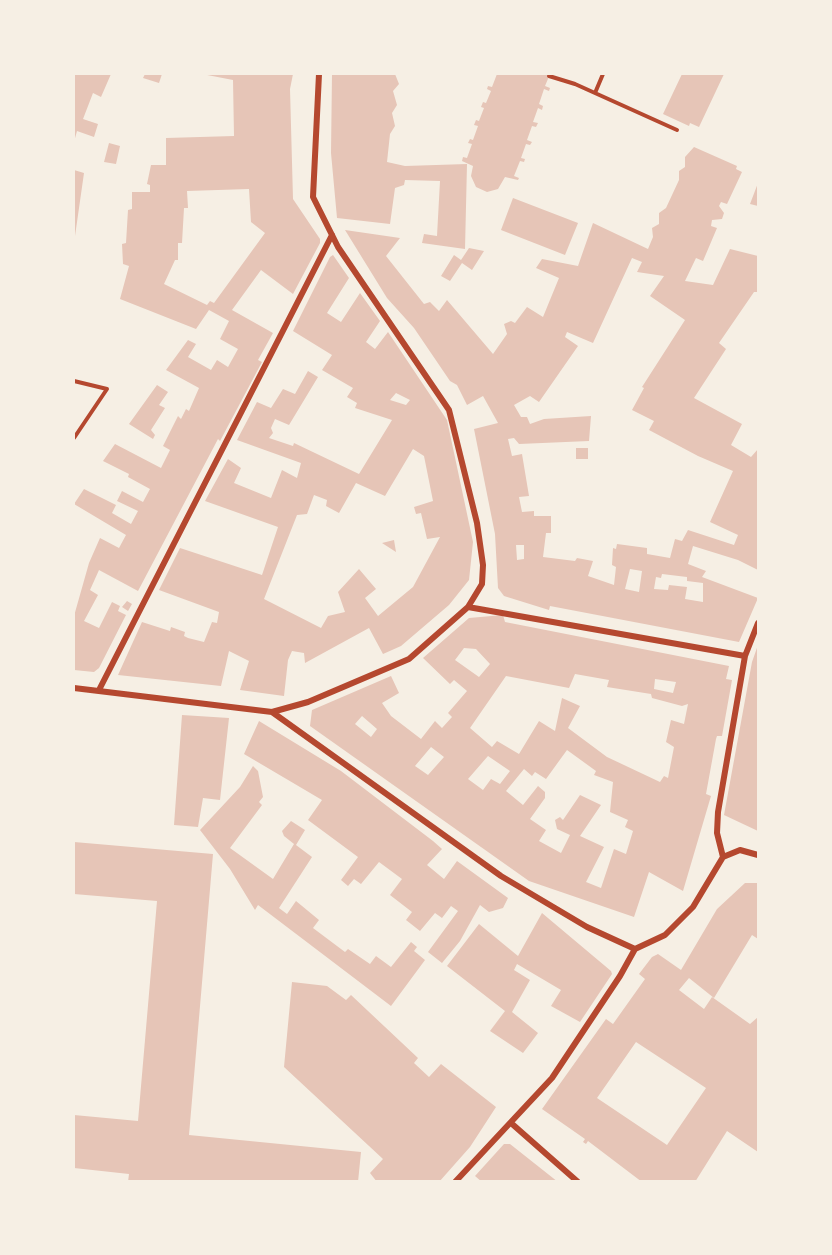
<!DOCTYPE html>
<html>
<head>
<meta charset="utf-8">
<style>
	body { margin:0 }
	#map { position:relative; width:832px; height:1255px; overflow:hidden; background:#f6efe4; font-family:"Source Serif 4",serif }
	canvas { display:block }
	.frame { position:absolute; inset:0; border:75px solid #f6efe4; pointer-events:none }
</style>
</head>
<body>
<div id="map">
<canvas width="832" height="1255"></canvas>
<div class="frame"></div>
</div>
<script>
const g = document.querySelector('canvas').getContext('2d');
g.lineJoin = 'round';
function fillPath(path, color) { g.fillStyle = color; g.fill(path, 'evenodd'); }
const toPath = rows => new Path2D(rows.map(r => 'M' + r).join(''));
function stroke(path, color, width, dash) { g.strokeStyle = color; g.lineWidth = width; g.lineCap = dash ? 'butt' : 'round'; g.setLineDash(dash || []); g.stroke(path); }
fillPath(toPath([
	[74,74,111,74,101,97,93,93,83,119,98,124,94,137,77,131,74,142],
	[145,74,162,74,159,83,143,78],
	[202,74,293,74,290,89,293,199,320,239,320,243,293,294,261,270,232,310,273,333,258,360,262,362,220,441,218,439,138,591,99,570,90,590,98,595,84,621,99,628,112,602,120,606,118,611,126,615,99,668,94,672,74,670,74,616,89,563,100,538,119,548,126,535,74,504,84,489,116,505,112,513,131,524,138,511,117,501,122,491,143,502,150,489,128,477,129,474,103,461,115,444,161,468,170,450,163,446,178,416,181,419,186,409,189,411,199,388,166,370,188,340,196,344,188,357,211,370,217,360,228,367,238,349,220,339,229,321,209,310,196,329,120,299,129,266,123,264,122,244,126,243,128,210,132,209,132,192,150,192,150,185,147,184,151,165,166,165,166,138,234,136,233,80],
	[249,189,251,222,265,233,214,303,210,301,207,305,164,284,175,260,178,260,178,243,182,243,184,208,188,208,187,191],
	[332,74,395,74,399,84,393,91,397,105,392,113,395,126,390,134,387,162,405,166,467,164,465,249,422,243,424,234,437,236,440,181,405,180,404,185,395,188,390,224,337,218,331,153],
	[497,74,550,74,545,86,550,88,549,91,544,89,539,104,543,106,542,110,538,108,533,122,538,123,536,127,532,126,527,140,532,142,530,145,526,144,521,158,525,159,524,162,520,161,514,176,519,178,518,180,505,177,498,189,487,192,476,187,471,176,473,166,462,161,463,157,467,158,472,144,468,143,470,139,473,140,478,126,474,125,476,120,479,121,484,108,481,107,483,102,486,103,491,91,487,89,488,86,492,87],
	[682,74,724,74,699,127,690,123,689,126,663,114],
	[109,143,120,146,116,164,104,162],
	[694,147,737,166,736,169,742,172,727,204,721,202,719,206,724,213,722,219,712,220,711,226,717,228,703,261,696,258,685,281,713,285,730,249,758,256,757,292,754,292,719,343,726,349,694,398,742,424,731,445,751,457,758,449,758,570,738,560,693,546,688,564,706,571,702,577,758,598,739,642,550,606,549,610,504,596,498,588,495,534,474,429,498,423,483,396,467,405,457,385,450,381,414,328,387,298,345,230,400,238,386,256,424,304,430,302,439,311,447,300,493,354,507,334,504,324,511,321,515,323,527,307,543,317,559,278,536,268,542,259,578,266,593,223,648,249,653,237,652,228,659,224,659,213,666,208,679,180,679,171,685,167,685,157],
	[632,258,642,262,637,272,664,276,650,296,685,320,642,387,644,388,632,410,654,421,649,430,698,456,733,471,710,522,738,535,734,545,688,530,682,541,675,539,670,558,647,554,647,548,617,544,616,549,613,548,612,565,616,567,614,585,588,576,593,561,577,558,575,561,543,557,546,533,551,533,551,516,534,516,534,511,522,512,519,497,529,496,522,454,512,456,508,439,514,438,519,444,589,441,591,416,544,419,530,424,527,417,521,417,514,405,530,396,539,402,578,346,565,337,567,332,593,343],
	[516,545,524,545,524,559,517,560],
	[630,569,642,571,639,592,625,589],
	[662,574,687,577,687,581,703,583,703,602,685,599,687,587,669,585,668,590,654,589,656,577,661,578],
	[74,170,84,173,75,236,74,236],
	[758,183,758,206,750,204],
	[513,198,578,223,565,255,501,230],
	[469,248,484,251,472,270,462,263,450,281,441,276,454,255,461,260],
	[333,255,349,278,327,313,341,322,360,293,380,321,366,342,375,349,388,332,447,420,473,542,469,580,449,605,401,646,383,654,369,628,305,663,304,653,292,651,288,660,284,696,240,690,249,661,229,651,221,686,118,675,142,622,170,631,171,627,185,632,184,636,188,638,204,642,212,622,217,623,219,612,159,590,180,548,262,575,278,527,205,501,228,459,241,468,234,483,271,498,282,470,297,478,301,463,237,440,257,402,271,408,283,389,295,394,308,371,318,377,289,425,275,419,271,428,273,433,269,438,293,446,294,443,359,474,392,420,355,408,357,403,347,397,353,388,322,370,332,355,293,331,330,257],
	[396,393,410,400,406,405,390,400],
	[413,449,424,456,433,501,414,507,416,514,421,513,427,539,440,537,413,587,378,616,365,598,376,589,359,569,338,592,345,612,328,616,321,628,264,599,297,515,307,514,314,495,327,500,326,506,339,513,356,483,385,496],
	[157,385,168,392,159,405,165,408,151,430,155,435,153,439,129,424],
	[576,448,588,448,588,459,576,459],
	[394,540,396,552,382,543],
	[127,601,132,604,128,611,122,607],
	[503,615,505,622,729,666,726,679,732,680,722,736,717,736,716,739,706,794,711,796,683,891,649,872,634,917,529,881,310,726,312,710,391,676,399,693,382,703,391,716,421,739,435,721,442,728,452,717,448,713,467,691,454,680,450,684,423,658,469,618],
	[464,648,476,649,490,664,479,677,455,660],
	[575,674,609,680,607,687,651,694,652,698,682,706,688,704,684,724,671,720,666,742,674,747,668,778,664,776,660,782,607,757,568,728,580,706,562,698,555,731,539,721,519,754,497,741,492,747,470,728,506,676,569,688],
	[655,679,676,682,673,693,654,689],
	[362,716,377,729,371,737,355,724],
	[431,747,444,757,428,775,415,766],
	[567,750,596,771,594,775,613,782,610,812,628,820,625,827,633,831,626,854,614,849,601,888,586,882,604,847,580,836,601,805,580,795,563,820,560,817,555,820,557,829,570,835,561,853,539,841,546,830,530,819,545,798,545,792,538,786,523,805,506,791,524,769,532,776,535,772,546,779],
	[488,756,510,771,500,784,491,779,483,790,468,779],
	[758,645,758,831,724,815,752,662],
	[182,715,229,718,220,800,203,798,198,827,174,825],
	[259,721,341,771,433,841,442,849,427,865,444,879,457,861,508,898,503,908,489,912,480,905,460,941,442,963,428,952,458,911,451,906,442,918,435,913,420,931,406,920,412,912,390,895,402,879,379,862,361,884,354,879,348,886,341,880,358,857,308,820,322,800,244,754],
	[253,766,258,771,263,797,259,802,262,805,230,848,273,879,294,844,284,836,282,831,291,821,305,830,296,845,312,857,279,908,287,914,296,901,319,920,313,928,345,952,348,949,370,964,376,956,391,967,411,942,417,947,414,951,425,960,391,1006,258,905,255,910,230,869,200,830,240,787],
	[74,842,213,854,189,1135,361,1152,358,1182,128,1182,129,1174,74,1168,74,1115,138,1121,157,901,74,894],
	[745,883,758,883,758,939,752,935,714,998,689,978,679,990,704,1009,712,997,750,1024,758,1017,758,1152,727,1131,695,1182,642,1182,588,1141,586,1144,583,1142,585,1139,542,1109,606,1019,613,1024,645,979,639,974,652,957,658,954,681,970,717,909],
	[636,1042,706,1088,667,1145,597,1098],
	[542,913,611,971,612,974,580,1022,551,1006,561,990,517,964,514,970,530,980,512,1012,538,1033,523,1053,490,1031,505,1011,447,966,479,924,518,956],
	[292,982,327,986,346,1000,351,995,418,1058,414,1063,429,1077,441,1064,496,1107,470,1147,439,1182,377,1182,370,1173,383,1159,284,1067],
	[504,1144,510,1144,558,1182,482,1182,475,1176]
]), '#e6c5b7');
stroke(toPath([
	[549,76,575,84,677,130],
	[595,93,603,74],
	[74,381,107,389,74,438]
]), '#b5482f', 4);
stroke(toPath([
	[468,607,745,656],
	[74,688,272,712,501,876,587,927,635,949],
	[99,690,332,235],
	[272,712,308,702,409,659,468,607,482,584,483,565,477,523,449,410,338,247,313,197,319,74],
	[723,857,717,833,718,812,745,656,758,623],
	[635,949,665,935,693,907,723,857,740,850,758,855],
	[511,1123,578,1182],
	[455,1182,552,1078,620,976,635,949]
]), '#b5482f', 6);
</script>
</body>
</html>
